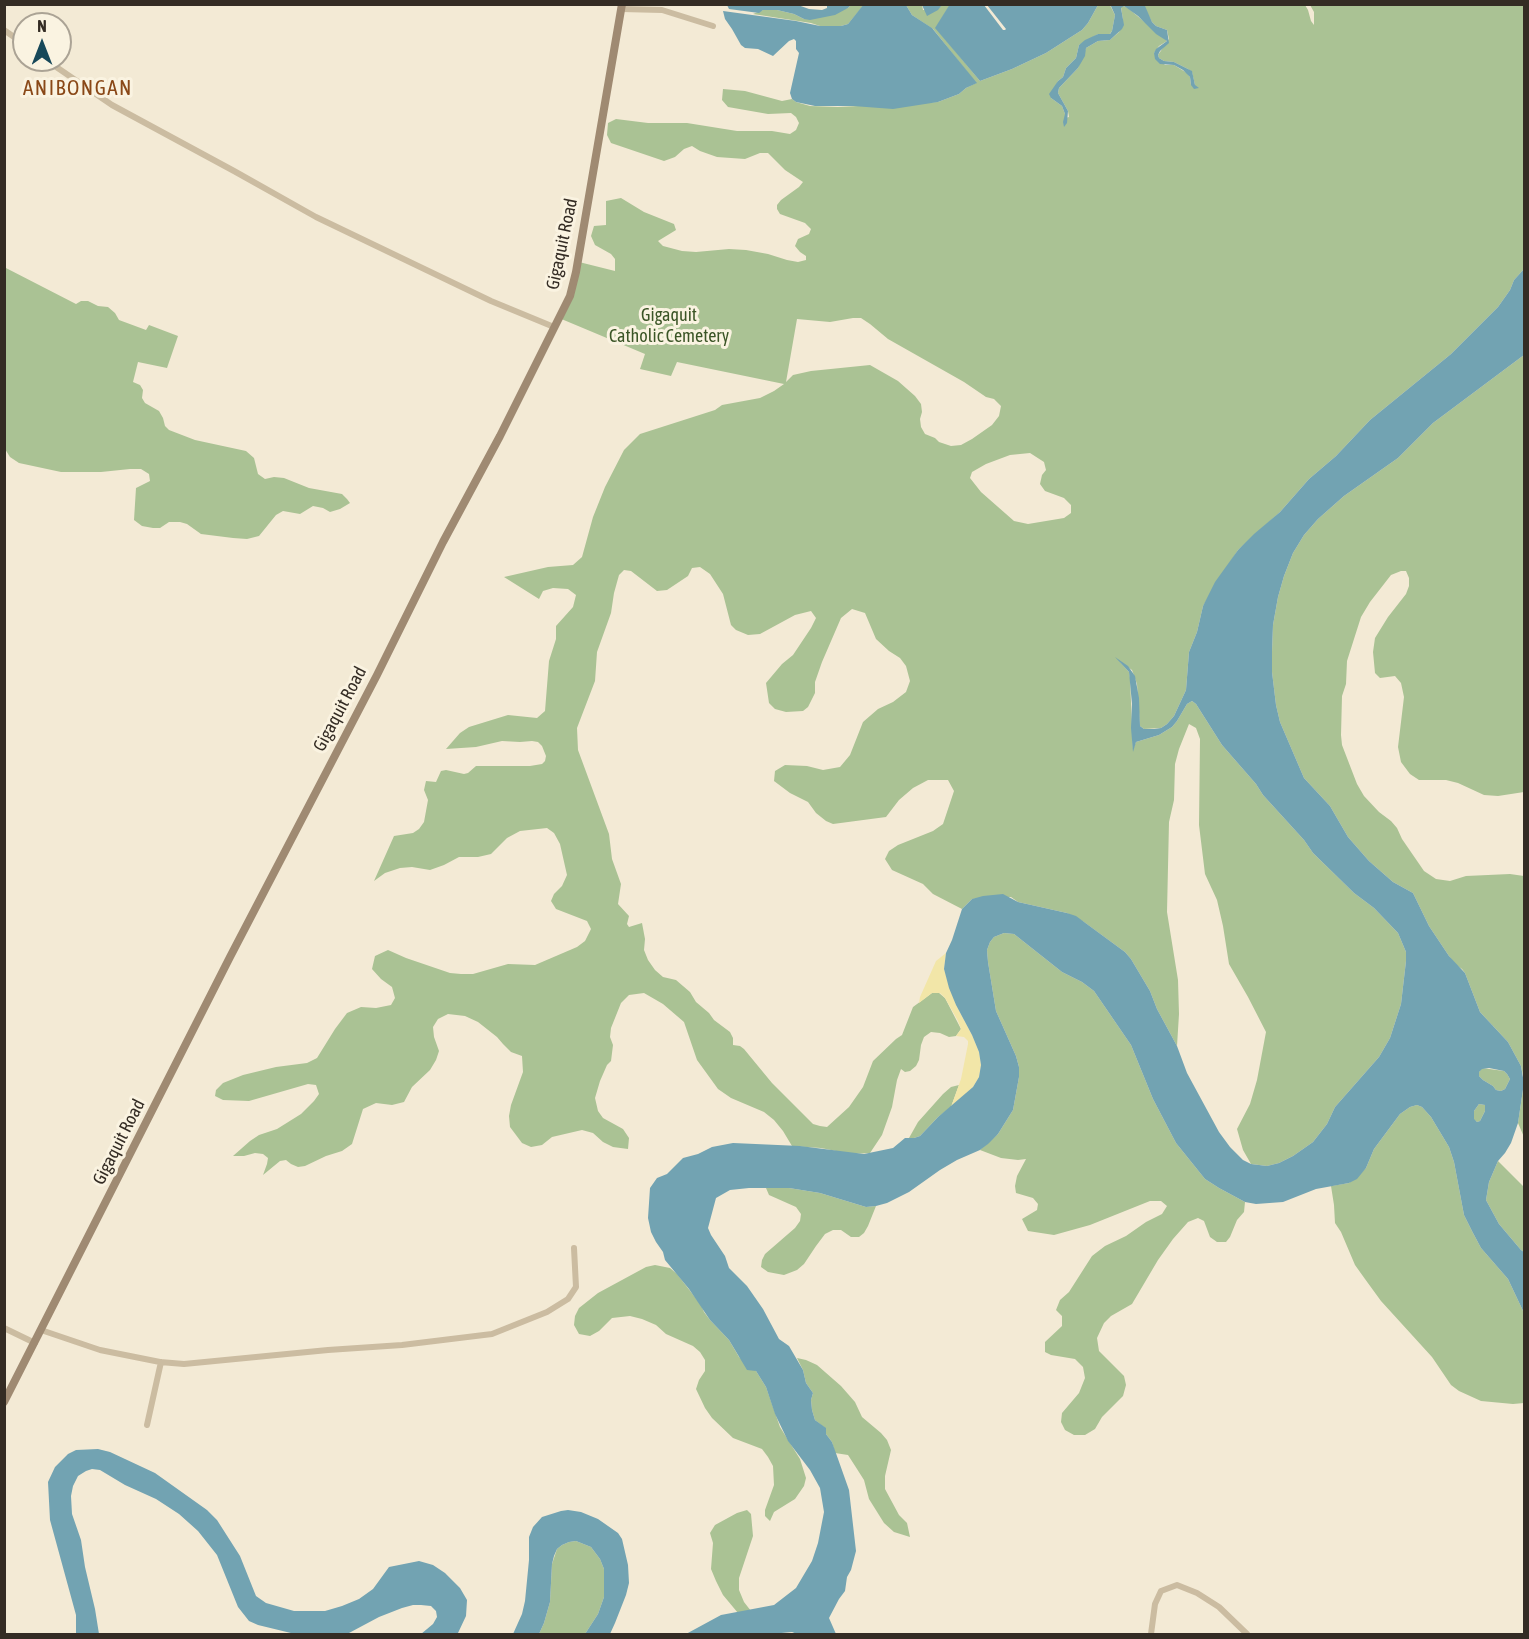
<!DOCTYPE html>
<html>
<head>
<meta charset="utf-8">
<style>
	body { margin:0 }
	#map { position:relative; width:1529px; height:1639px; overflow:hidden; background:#f3ead5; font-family:"Asap Condensed",sans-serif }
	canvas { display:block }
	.frame { position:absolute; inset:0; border:6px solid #342c24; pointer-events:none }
	.north { position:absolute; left:12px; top:12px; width:60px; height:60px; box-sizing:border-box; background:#faf3e1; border:2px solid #aba395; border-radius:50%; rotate:0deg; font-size:16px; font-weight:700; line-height:24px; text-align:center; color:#342c24 }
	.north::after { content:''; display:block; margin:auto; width:21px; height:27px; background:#174859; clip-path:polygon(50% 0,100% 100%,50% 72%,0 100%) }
</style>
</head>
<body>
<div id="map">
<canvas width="1529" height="1639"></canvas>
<div class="frame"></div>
<div class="north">N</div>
</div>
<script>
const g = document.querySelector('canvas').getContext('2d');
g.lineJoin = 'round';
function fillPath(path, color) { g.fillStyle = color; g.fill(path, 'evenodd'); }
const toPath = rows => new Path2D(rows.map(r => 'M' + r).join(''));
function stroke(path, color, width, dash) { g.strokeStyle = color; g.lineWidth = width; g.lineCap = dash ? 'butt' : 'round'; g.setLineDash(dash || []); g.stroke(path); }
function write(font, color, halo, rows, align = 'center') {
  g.font = font + ' "Asap Condensed",sans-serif'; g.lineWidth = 6; g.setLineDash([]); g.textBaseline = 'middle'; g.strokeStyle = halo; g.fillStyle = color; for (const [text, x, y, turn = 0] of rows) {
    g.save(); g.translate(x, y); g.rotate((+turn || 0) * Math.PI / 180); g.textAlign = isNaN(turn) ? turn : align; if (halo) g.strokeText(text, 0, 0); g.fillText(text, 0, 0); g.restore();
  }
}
fillPath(toPath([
	[851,5,864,5,848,24,841,26,820,26,811,23,753,14,763,10,777,10,794,14,804,19,843,9,848,8],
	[906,5,922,5,923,10,937,10,942,5,950,5,936,28,980,81,1012,69,1046,53,1082,30,1088,23,1098,5,1110,5,1115,15,1112,31,1109,35,1098,34,1079,45,1076,58,1066,68,1063,77,1058,81,1051,98,1062,106,1065,114,1065,118,1069,117,1068,111,1058,93,1059,88,1078,68,1086,48,1098,41,1110,40,1119,32,1123,20,1121,7,1124,6,1129,9,1165,39,1167,41,1159,46,1154,53,1165,65,1174,65,1187,73,1190,77,1191,85,1195,85,1192,72,1188,69,1174,62,1164,61,1159,58,1158,55,1169,39,1167,30,1156,26,1152,22,1143,5,1305,5,1308,10,1311,21,1314,25,1314,12,1310,5,1524,5,1524,269,1514,280,1510,290,1498,307,1451,354,1370,420,1336,456,1309,479,1280,512,1238,550,1203,606,1197,632,1189,652,1186,690,1174,716,1167,724,1161,728,1144,729,1140,726,1137,684,1132,670,1119,661,1129,672,1130,678,1133,749,1136,742,1159,735,1172,727,1177,721,1187,704,1192,701,1196,704,1222,745,1256,784,1263,795,1304,840,1313,853,1354,893,1374,908,1398,933,1406,952,1406,961,1401,1004,1390,1038,1379,1057,1335,1107,1327,1124,1313,1142,1293,1156,1279,1163,1267,1166,1251,1164,1243,1150,1237,1129,1250,1104,1257,1080,1266,1032,1248,997,1229,964,1223,926,1217,900,1205,874,1199,825,1200,739,1196,728,1189,724,1179,749,1175,764,1174,800,1169,822,1167,912,1178,980,1179,1014,1177,1046,1157,1009,1150,991,1131,959,1125,952,1084,922,1067,913,1018,902,1011,897,972,899,962,909,933,894,923,884,892,870,885,859,889,851,898,845,933,831,943,824,954,791,948,780,928,780,913,788,899,800,886,817,833,824,826,821,816,813,808,802,790,793,774,781,775,771,785,765,807,766,823,770,840,767,850,755,863,722,878,709,893,702,906,692,910,681,906,666,900,658,889,651,876,639,865,613,852,609,841,618,822,662,815,682,815,693,808,707,803,711,786,712,775,709,769,703,766,683,782,664,793,655,811,628,816,618,811,611,795,615,760,634,748,635,736,630,731,625,723,594,710,574,700,567,692,568,688,576,667,590,657,591,631,571,624,570,619,575,614,593,611,613,597,652,595,681,577,728,578,750,609,834,612,859,621,884,618,904,629,916,627,924,629,927,642,923,645,939,644,950,648,960,655,970,663,977,676,980,690,992,696,1002,709,1013,714,1020,730,1032,733,1038,733,1045,740,1046,744,1049,772,1083,813,1124,820,1126,827,1127,849,1107,863,1087,873,1061,896,1039,902,1035,913,1007,932,993,939,993,945,998,961,1029,956,1036,949,1037,940,1033,931,1032,924,1037,921,1045,919,1060,916,1066,910,1071,905,1072,901,1069,897,1080,892,1107,882,1135,870,1153,851,1154,821,1148,792,1146,783,1131,774,1120,764,1112,731,1098,718,1089,697,1060,684,1022,663,1004,644,993,629,995,621,1003,611,1028,610,1037,613,1045,611,1061,607,1065,600,1081,595,1098,598,1111,603,1118,623,1129,629,1138,628,1149,613,1147,603,1142,593,1133,582,1130,552,1137,542,1145,531,1147,522,1143,510,1127,509,1116,511,1105,523,1072,522,1056,511,1052,503,1044,497,1037,478,1022,465,1016,448,1014,438,1019,433,1027,434,1037,439,1051,436,1060,430,1070,412,1087,404,1102,392,1105,376,1103,363,1109,352,1144,342,1151,326,1156,305,1166,298,1167,291,1164,286,1160,280,1161,263,1175,267,1164,268,1158,263,1154,255,1153,244,1156,233,1156,250,1141,259,1135,277,1129,301,1114,314,1101,319,1094,316,1085,308,1084,249,1101,223,1100,215,1096,216,1090,223,1083,243,1075,276,1067,307,1063,317,1058,335,1029,347,1013,361,1007,376,1008,391,1005,395,998,392,987,381,979,372,969,375,956,388,950,406,958,450,973,461,974,473,974,508,964,535,965,577,947,585,941,591,929,587,921,556,909,551,901,554,894,562,886,567,875,560,844,554,833,547,828,520,831,507,838,491,854,478,857,459,857,444,865,430,870,412,867,400,868,385,873,374,881,394,836,413,833,419,829,424,822,428,800,424,790,426,781,436,782,441,771,446,770,464,774,468,773,476,766,530,766,542,764,545,761,546,756,542,746,538,742,532,741,520,742,502,741,476,747,446,749,460,733,469,727,508,715,537,718,545,711,549,661,556,639,556,626,573,607,576,595,568,589,553,588,543,591,539,599,504,577,548,567,573,565,582,557,593,517,605,487,624,450,640,434,715,410,722,405,760,398,774,391,784,384,677,362,671,376,640,369,645,354,559,318,579,262,615,271,615,259,611,254,595,245,591,236,594,226,606,225,606,201,621,198,644,212,674,224,676,230,658,241,663,246,682,251,696,252,729,249,746,250,768,254,787,260,798,262,806,260,806,256,800,252,795,246,798,239,809,234,811,229,805,223,780,214,777,209,777,205,781,200,799,187,803,182,785,170,768,153,760,153,745,159,717,157,700,151,692,146,684,149,675,157,664,161,611,143,607,135,608,123,616,119,648,123,687,123,737,131,772,131,790,134,796,130,799,123,796,117,791,113,768,114,728,107,722,100,723,89,745,91,782,101,792,99,796,102,810,106,838,107,938,102,959,94,966,88,976,83,933,29,912,15],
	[853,318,861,318,870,324,888,339,964,382,986,397,994,399,1001,406,999,416,992,425,972,439,961,445,951,446,939,442,935,438,925,434,921,427,920,419,922,412,921,404,915,396,898,381,870,365,811,371,793,375,786,382,797,319,830,322],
	[1030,453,1044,462,1046,470,1042,475,1040,484,1045,491,1064,498,1071,505,1071,513,1064,518,1028,524,1014,521,981,492,970,478,972,472,986,464,1010,455],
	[4,267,76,304,81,301,88,301,98,306,108,307,115,313,119,320,146,330,149,325,178,336,167,368,138,362,133,382,140,385,143,390,142,398,145,403,159,411,163,418,165,426,169,430,195,440,246,451,254,458,258,474,265,479,274,477,284,478,309,488,342,494,347,499,350,503,340,509,330,512,323,508,313,506,300,514,283,511,276,515,259,536,247,539,233,538,201,534,187,524,180,522,169,522,160,528,153,528,142,526,134,520,136,488,150,481,149,474,141,469,130,469,101,472,61,472,19,463,10,457,5,449],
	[1524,355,1524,792,1498,796,1484,795,1458,783,1446,780,1419,780,1410,774,1401,762,1398,747,1404,697,1401,683,1395,676,1380,678,1375,673,1373,652,1375,638,1388,617,1406,594,1409,586,1409,578,1406,571,1401,571,1391,575,1370,602,1361,617,1347,661,1346,684,1342,696,1341,735,1342,745,1357,784,1364,796,1379,812,1391,821,1397,828,1402,839,1424,871,1436,879,1450,881,1466,876,1510,874,1524,876,1524,1080,1521,1066,1508,1042,1480,1012,1465,973,1462,969,1456,965,1449,956,1429,926,1413,893,1393,882,1369,861,1348,837,1330,806,1304,778,1280,722,1276,705,1272,672,1272,652,1273,625,1278,597,1284,576,1293,553,1304,535,1318,519,1344,496,1398,458,1433,423],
	[1004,933,1014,934,1062,972,1082,982,1094,991,1131,1045,1153,1099,1176,1143,1205,1179,1219,1188,1245,1202,1244,1212,1237,1220,1230,1237,1226,1242,1217,1242,1210,1237,1204,1221,1198,1218,1188,1222,1173,1239,1158,1260,1132,1304,1111,1316,1104,1323,1097,1338,1099,1351,1124,1376,1126,1385,1123,1396,1102,1417,1095,1429,1085,1435,1074,1435,1065,1430,1061,1422,1062,1413,1079,1393,1085,1378,1083,1367,1075,1359,1051,1355,1045,1352,1045,1342,1062,1326,1062,1316,1056,1310,1060,1300,1069,1292,1092,1256,1105,1246,1126,1236,1146,1222,1162,1214,1167,1206,1161,1201,1150,1201,1090,1225,1054,1235,1028,1231,1022,1219,1037,1210,1038,1204,1033,1198,1016,1193,1015,1186,1017,1176,1026,1159,1018,1160,1001,1158,980,1150,998,1134,1013,1110,1019,1077,1019,1067,1016,1056,996,1011,988,962,987,950,990,942,994,937],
	[1482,1068,1504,1071,1507,1074,1510,1079,1505,1089,1501,1091,1496,1090,1493,1086,1483,1080,1479,1076,1479,1072],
	[1524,1083,1524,1137,1518,1123],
	[959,1085,951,1107,938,1117,920,1136,914,1138,909,1138,918,1122,943,1094,951,1087],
	[1479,1104,1485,1105,1485,1111,1480,1121,1477,1122,1474,1120,1474,1111],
	[1417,1105,1422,1107,1431,1117,1449,1147,1454,1162,1464,1215,1473,1233,1481,1248,1508,1279,1524,1313,1524,1403,1513,1404,1481,1401,1459,1391,1451,1385,1432,1357,1381,1301,1365,1279,1355,1265,1341,1232,1335,1223,1334,1205,1331,1186,1349,1183,1366,1168,1374,1149,1400,1114,1410,1107],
	[1498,1161,1524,1187,1524,1252,1521,1250,1499,1224,1486,1200,1489,1182],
	[766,1188,789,1188,820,1193,866,1207,876,1206,868,1226,864,1233,859,1237,851,1237,841,1230,833,1230,825,1234,816,1246,804,1264,797,1270,784,1275,768,1272,761,1267,762,1260,765,1254,795,1228,800,1221,801,1214,796,1207,769,1195],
	[655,1265,670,1268,677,1274,701,1305,704,1312,710,1320,729,1340,739,1357,756,1371,766,1387,780,1427,800,1459,806,1478,804,1486,795,1499,774,1512,770,1521,765,1516,765,1510,774,1485,773,1466,768,1457,762,1449,733,1438,712,1418,705,1408,696,1389,699,1380,705,1371,705,1360,700,1352,693,1346,666,1334,656,1325,642,1319,630,1316,612,1318,599,1331,590,1336,579,1334,574,1325,575,1316,579,1308,598,1293,646,1267],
	[797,1358,806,1360,817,1365,841,1386,855,1402,862,1417,881,1433,887,1440,891,1450,885,1476,885,1489,899,1515,907,1523,910,1537,894,1532,884,1523,869,1499,864,1480,857,1469,848,1455,835,1453,832,1442,826,1434,825,1428,815,1420,812,1410,811,1400,813,1393,806,1383,803,1370],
	[747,1510,751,1514,753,1536,739,1578,739,1590,744,1602,751,1611,738,1613,723,1595,716,1581,711,1569,713,1543,710,1533,715,1525,737,1513],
	[576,1541,591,1547,600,1559,604,1569,604,1597,598,1614,585,1634,539,1634,544,1623,550,1602,552,1564,557,1549,562,1545,569,1542]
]), '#aac294');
fillPath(toPath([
	[946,953,944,969,956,1005,972,1035,979,1052,981,1065,979,1077,973,1087,951,1107,961,1079,968,1044,968,1041,964,1037,956,1036,961,1029,958,1021,945,998,940,993,932,993,919,1003,920,997,936,961]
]), '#f2e6a8');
fillPath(toPath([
	[864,4,906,5,912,15,932,28,977,83,966,88,959,94,938,102,893,109,853,106,815,106,796,102,792,99,790,93,799,53,796,49,796,41,794,39,789,41,773,56,758,49,745,48,741,45,732,29,725,19,723,11,796,21,820,26,841,26,848,24],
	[950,4,984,5,1003,30,1005,30,1006,29,987,5,1098,5,1088,23,1082,30,1046,53,1012,69,980,81,935,28],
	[1110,4,1143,4,1145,6,1152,22,1156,26,1167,30,1169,43,1160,51,1158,55,1159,58,1164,61,1174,62,1192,71,1195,85,1199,88,1194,89,1191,85,1190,77,1183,70,1174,65,1160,64,1155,59,1154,53,1156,49,1167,41,1156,34,1138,16,1124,6,1121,8,1124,25,1122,29,1110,40,1098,41,1086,48,1085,56,1078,68,1059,88,1058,93,1068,111,1067,123,1064,127,1063,122,1065,114,1062,106,1051,98,1049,94,1058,81,1063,77,1066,68,1076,58,1079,45,1085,40,1098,34,1110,34,1112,31,1115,15],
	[727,5,798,5,809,9,822,10,827,8,827,5,851,5,848,8,835,15,810,20,804,19,794,14,777,10,763,10,759,13,729,9],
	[922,5,942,5,938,10,927,16],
	[1524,269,1524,355,1433,423,1398,458,1344,496,1318,519,1304,535,1293,553,1284,576,1278,597,1273,625,1272,652,1272,672,1276,705,1280,722,1304,778,1330,806,1348,837,1369,861,1393,882,1413,893,1429,926,1449,956,1465,973,1480,1012,1508,1042,1521,1066,1524,1083,1518,1123,1511,1143,1505,1153,1498,1161,1489,1182,1486,1200,1499,1224,1521,1250,1524,1252,1524,1313,1508,1279,1481,1248,1473,1233,1464,1215,1454,1162,1449,1147,1431,1117,1422,1107,1417,1105,1410,1107,1400,1114,1374,1149,1366,1168,1357,1179,1349,1183,1316,1189,1283,1202,1256,1204,1245,1202,1219,1188,1205,1179,1176,1143,1153,1099,1131,1045,1094,991,1082,982,1062,972,1014,934,1004,933,994,937,990,942,987,950,988,962,996,1011,1016,1056,1019,1067,1019,1077,1013,1110,998,1134,988,1144,980,1150,957,1160,940,1170,909,1192,887,1203,876,1206,866,1207,820,1193,789,1188,749,1188,730,1190,716,1198,708,1228,711,1235,725,1256,729,1268,747,1286,763,1309,779,1339,789,1346,803,1370,806,1383,813,1393,811,1400,812,1410,815,1420,826,1428,826,1434,832,1442,849,1490,856,1551,851,1570,847,1577,845,1591,839,1599,829,1618,836,1634,797,1634,792,1632,771,1634,686,1634,721,1615,774,1605,796,1588,812,1561,818,1543,824,1512,820,1488,810,1470,788,1441,775,1414,766,1387,756,1371,747,1370,729,1340,710,1320,689,1289,665,1260,663,1252,656,1242,651,1232,648,1218,650,1188,657,1178,667,1174,683,1158,698,1154,712,1147,733,1143,800,1146,864,1154,893,1148,905,1138,914,1138,920,1136,938,1117,973,1087,979,1077,981,1065,979,1052,972,1035,956,1005,949,988,944,969,946,953,952,940,962,909,972,899,983,896,1003,894,1018,902,1067,913,1076,916,1125,952,1131,959,1150,991,1157,1009,1177,1046,1187,1073,1219,1132,1230,1147,1243,1160,1251,1164,1267,1166,1279,1163,1293,1156,1313,1142,1327,1124,1335,1107,1379,1057,1390,1038,1401,1004,1406,961,1406,952,1398,933,1374,908,1354,893,1313,853,1304,840,1263,795,1256,784,1222,745,1196,704,1192,701,1187,704,1177,721,1172,727,1159,735,1136,742,1133,752,1131,728,1132,704,1129,672,1115,657,1128,666,1135,676,1139,698,1140,726,1144,729,1154,729,1161,728,1167,724,1174,716,1186,690,1189,652,1197,632,1203,606,1215,582,1238,550,1254,534,1280,512,1309,479,1336,456,1370,420,1451,354,1498,307,1510,290,1514,280],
	[1489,1068,1504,1071,1507,1074,1510,1079,1505,1089,1501,1091,1496,1090,1493,1086,1483,1080,1479,1076,1479,1072,1482,1069],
	[1479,1104,1485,1105,1485,1111,1480,1121,1477,1122,1474,1119,1474,1111],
	[98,1449,110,1452,155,1473,207,1510,217,1520,240,1556,256,1596,266,1603,294,1611,325,1611,342,1606,359,1599,373,1589,389,1567,419,1561,433,1565,445,1573,460,1588,467,1600,466,1616,458,1633,457,1634,421,1634,433,1624,437,1617,436,1611,431,1606,421,1605,413,1605,402,1608,379,1617,349,1633,340,1634,295,1634,258,1625,249,1621,238,1607,217,1555,198,1531,179,1514,156,1499,125,1485,100,1470,92,1469,86,1471,78,1476,73,1486,71,1496,72,1514,81,1540,85,1567,95,1609,99,1634,76,1634,76,1615,50,1520,48,1482,55,1467,68,1454,76,1450],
	[568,1510,581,1512,598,1519,618,1533,622,1539,628,1565,629,1583,626,1595,615,1623,610,1634,585,1634,598,1614,604,1597,604,1569,600,1559,591,1547,576,1541,569,1542,562,1545,557,1549,554,1556,552,1564,550,1602,544,1623,539,1634,513,1634,522,1614,525,1601,529,1560,529,1537,533,1527,542,1517,561,1511]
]), '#72a3b2');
stroke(toPath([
	[622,9,662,10,713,26],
	[4,30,24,44],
	[46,60,112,105,234,171,316,217,491,301,554,327],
	[4,1328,35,1343],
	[41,1330,100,1350,160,1362,184,1364,328,1350,402,1345,492,1334,547,1312,568,1299,576,1287,574,1248],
	[147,1425,161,1362],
	[1151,1634,1155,1604,1161,1591,1177,1585,1197,1593,1219,1607,1247,1634]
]), '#cbbca1', 6);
stroke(toPath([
	[4,1402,230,957,377,675,443,542,500,436,570,296,576,272,622,4]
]), '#9f8a72', 8);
write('18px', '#342c24', '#faf3e1', [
	["Gigaquit Road",562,244,-78],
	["Gigaquit Road",340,709,-62],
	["Gigaquit Road",119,1142,-63]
]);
write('18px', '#3b5526', '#faf3e1', [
	["Gigaquit",669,315],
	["Catholic Cemetery",669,336]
]);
g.letterSpacing = '1.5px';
write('21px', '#8a4817', '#faf3e1', [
	["ANIBONGAN",78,88]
]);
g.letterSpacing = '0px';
</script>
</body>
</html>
